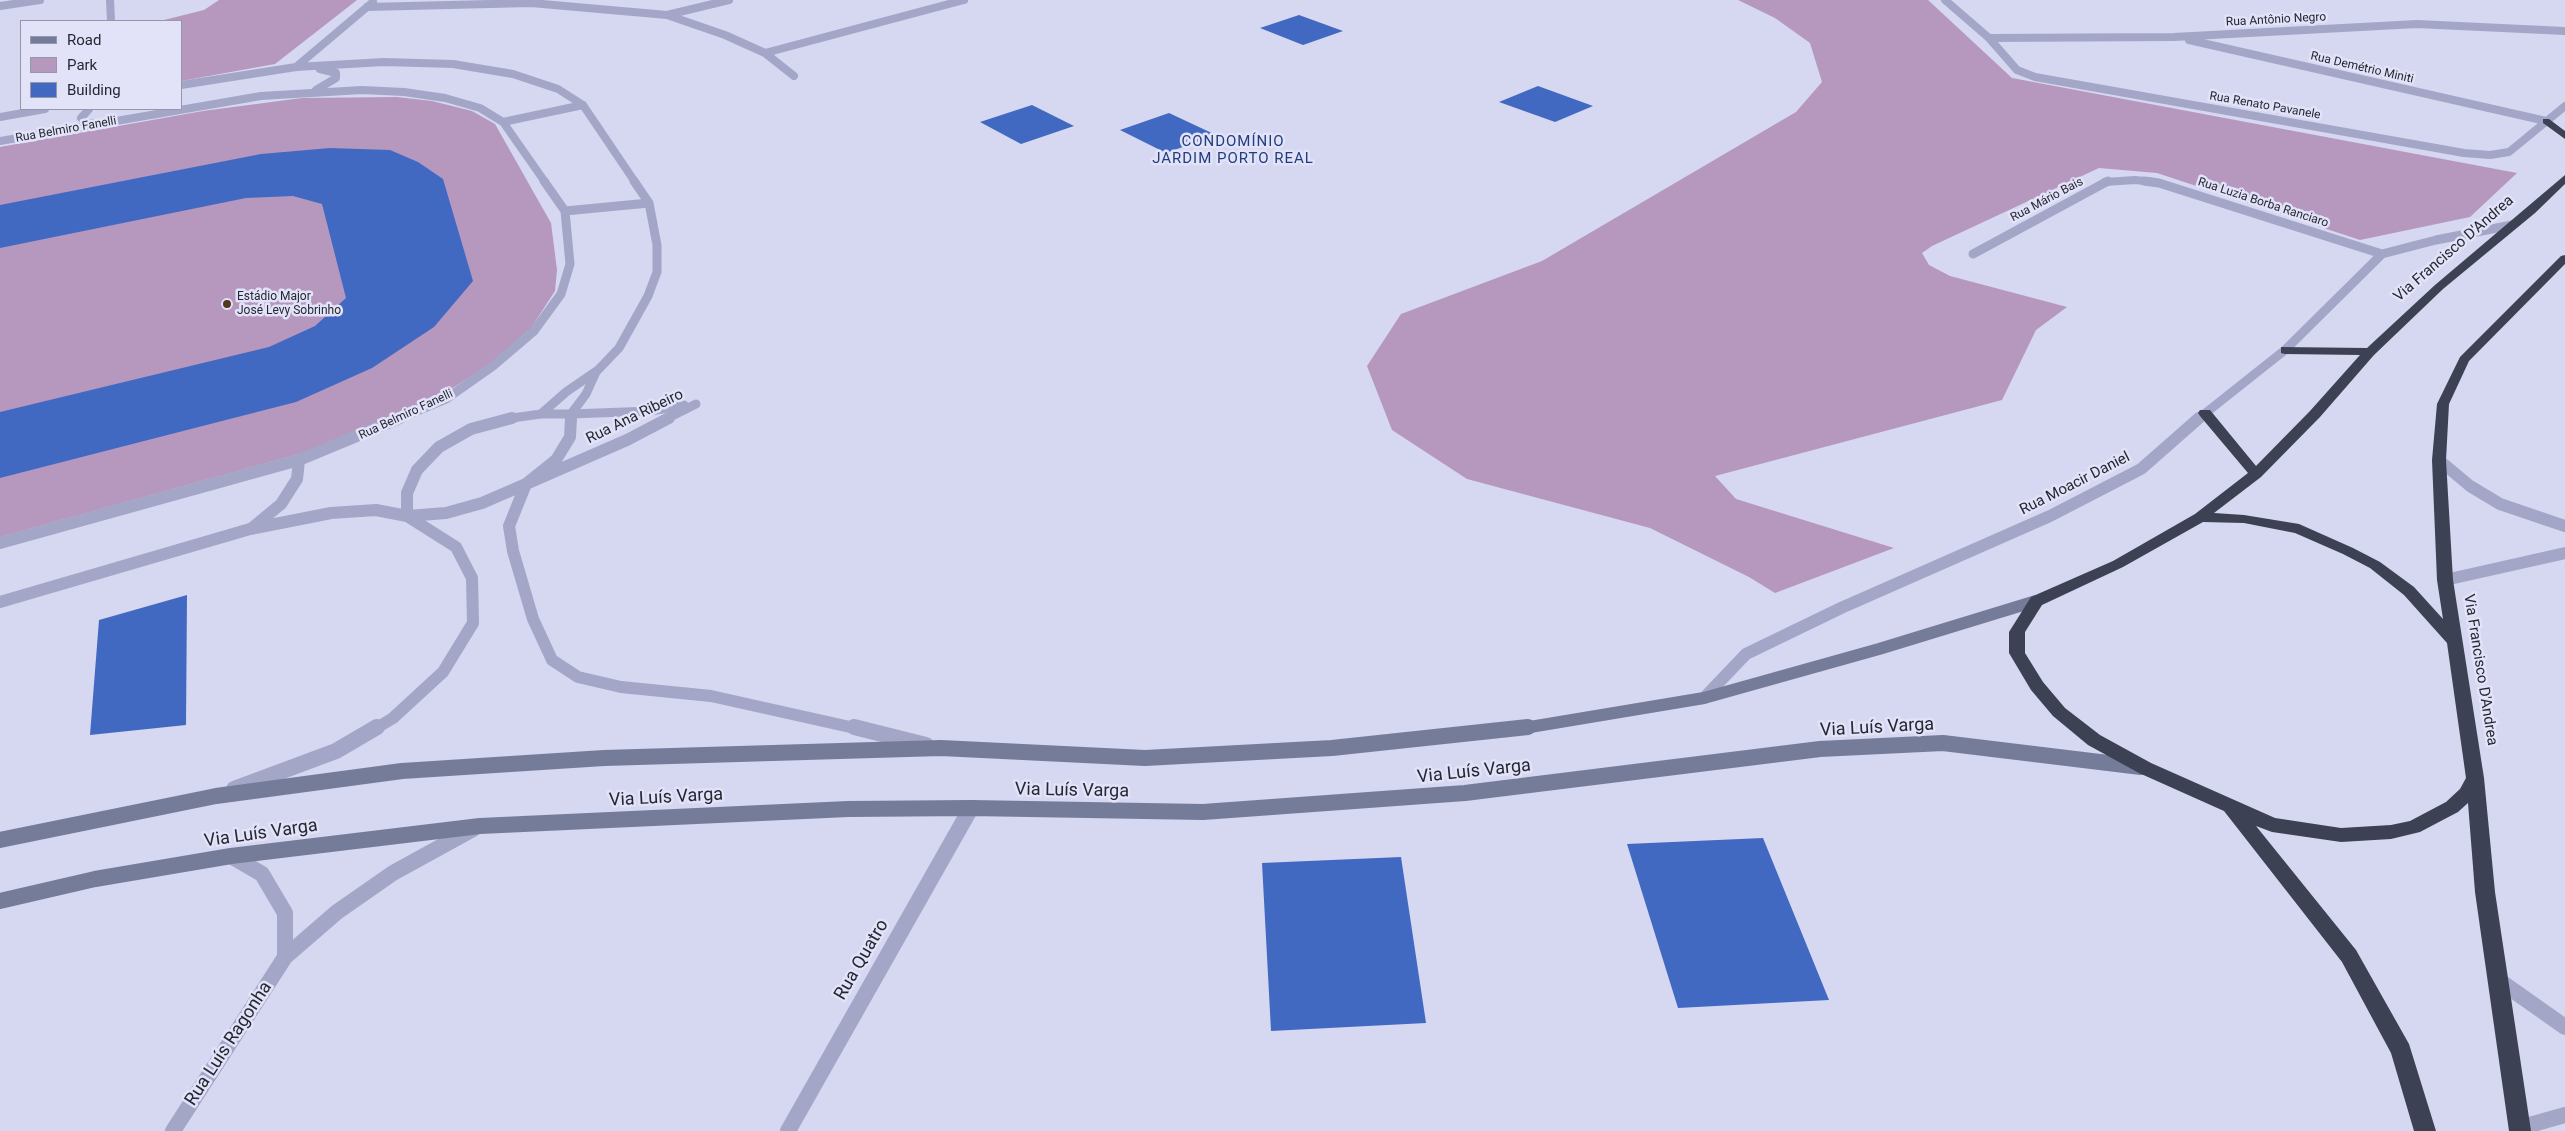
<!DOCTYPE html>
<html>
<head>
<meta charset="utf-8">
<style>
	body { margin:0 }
	#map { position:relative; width:2565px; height:1131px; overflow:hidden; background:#d6d7f0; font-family:Roboto,sans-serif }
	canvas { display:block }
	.legend { position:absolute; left:20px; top:20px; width:162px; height:90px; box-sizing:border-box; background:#e2e2f8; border:1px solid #9698a9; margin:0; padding:6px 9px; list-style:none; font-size:15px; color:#252832 }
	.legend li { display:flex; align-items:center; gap:10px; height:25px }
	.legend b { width:25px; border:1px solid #9698a9 }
</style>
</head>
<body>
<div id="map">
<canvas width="2565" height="1131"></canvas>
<ul class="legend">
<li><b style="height:6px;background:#757c9a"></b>Road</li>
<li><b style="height:14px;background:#b697be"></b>Park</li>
<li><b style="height:14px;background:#4269c2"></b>Building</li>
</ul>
</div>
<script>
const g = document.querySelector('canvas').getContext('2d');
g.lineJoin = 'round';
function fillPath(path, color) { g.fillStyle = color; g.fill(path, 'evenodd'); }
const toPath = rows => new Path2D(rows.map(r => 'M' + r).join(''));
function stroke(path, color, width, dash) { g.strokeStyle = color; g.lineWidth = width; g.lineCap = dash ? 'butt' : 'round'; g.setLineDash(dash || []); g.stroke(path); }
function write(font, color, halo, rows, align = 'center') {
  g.font = font + ' Roboto,sans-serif'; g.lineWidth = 5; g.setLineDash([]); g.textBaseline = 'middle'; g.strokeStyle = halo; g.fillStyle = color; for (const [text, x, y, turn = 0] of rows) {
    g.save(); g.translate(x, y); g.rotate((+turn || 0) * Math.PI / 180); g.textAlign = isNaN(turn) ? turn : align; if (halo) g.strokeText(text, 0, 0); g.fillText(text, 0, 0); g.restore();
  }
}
fillPath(toPath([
	[219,0,357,0,275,64,181,81,181,21,160,21,204,10],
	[1738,0,1928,0,2012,78,2517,173,2470,217,2360,240,2157,173,2099,168,1932,246,1922,253,1929,265,1950,276,2067,307,2036,330,2002,400,1715,476,1736,499,1894,548,1775,593,1749,577,1650,528,1467,479,1392,430,1367,366,1401,314,1542,261,1796,112,1822,82,1810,43,1775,18],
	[397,97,432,101,472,111,495,124,551,223,557,270,555,291,531,328,490,364,442,395,377,425,299,454,0,537,0,147,203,111,302,98]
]), '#b697be');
fillPath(toPath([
	[1299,15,1343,31,1303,45,1260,28],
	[1538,86,1593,106,1555,122,1499,102],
	[1032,105,1074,126,1021,144,980,122],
	[1169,113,1216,135,1166,153,1120,130],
	[330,148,390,150,418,162,443,179,473,281,434,327,372,368,296,402,0,478,0,412,269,347,315,326,346,298,322,204,293,196,246,198,0,248,0,205,261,154],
	[187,595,186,725,90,735,99,620],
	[1763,838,1829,1000,1678,1008,1627,844],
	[1401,857,1426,1023,1271,1031,1262,863]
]), '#4269c2');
stroke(toPath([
	[110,0,111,21],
	[1945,0,1989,38,2017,70,2035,77,2464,153,2490,155,2509,152,2565,106],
	[0,6,40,0],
	[367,7,531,3,667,15,725,35,765,53,794,76],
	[667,15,729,0],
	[1989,38,2174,37,2417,24,2565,31],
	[2189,40,2546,121],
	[765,53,964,0],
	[296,67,373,2],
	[181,85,296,67,384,62,453,64,513,74,558,89,583,105,635,182],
	[316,90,336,78,336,73,320,69],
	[89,109,81,118,87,123,98,123],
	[0,117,45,109],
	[503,122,583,105],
	[0,141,261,96,362,90,404,92,445,98,480,108,503,122,545,182],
	[2105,182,2135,180,2154,182]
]), '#a3a6c7', 8);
stroke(toPath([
	[2144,181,2159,183,2382,254],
	[565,211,649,203],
	[1973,254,2108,181],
	[541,414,566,392,598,370,619,348,648,296,657,272,657,245,649,203,634,181],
	[571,414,651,411,684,405],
	[571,414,586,394,596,372],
	[397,419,446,399,493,366,534,331,561,294,570,264,565,211,544,181],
	[505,419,541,414,571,414,571,419],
	[666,419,696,404],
	[2198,419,2285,350,2382,254,2436,240,2512,225]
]), '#a3a6c7', 9);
stroke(toPath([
	[669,418,627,440,526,484,509,526,513,551,533,619,552,660,578,677,621,687,711,696,859,729],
	[2439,460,2470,486,2500,504,2565,526],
	[407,516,407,493,417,470,439,447,471,429,512,418],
	[407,516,446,513,482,503,526,484,556,460,570,437,571,418],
	[252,528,281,504,297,479,299,460],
	[0,543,299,460,400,418],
	[2445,580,2565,553],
	[0,602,250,529,331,513,376,510,407,516],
	[1704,698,1746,654,1841,608,2050,516,2141,469,2199,418],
	[375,729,393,718,443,672,473,623,472,578,456,547,407,516]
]), '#a3a6c7', 12);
stroke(toPath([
	[854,727,926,745],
	[234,789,336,751,377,727],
	[231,856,262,874,285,913,285,957],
	[2497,979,2565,1027],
	[2519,1128,2565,1115],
	[173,1131,285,957,337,912,393,873,473,829],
	[788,1131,971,808]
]), '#a3a6c7', 16);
stroke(toPath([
	[1518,729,1704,698,1879,649,2036,601]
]), '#757c9a', 12);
stroke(toPath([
	[0,840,216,796,402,771,604,758,941,748,1145,758,1332,748,1528,727],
	[0,901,95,879,231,856,480,826,848,809,971,808,1203,812,1465,793,1820,749,1943,743,2141,767]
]), '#757c9a', 16);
fillPath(toPath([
	[2543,119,2549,119,2565,131,2565,139,2543,123,2543,119],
	[2565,175,2565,184,2535,213,2443,289,2374,355,2320,417,2261,477,2214,513,2244,515,2299,524,2353,548,2380,562,2414,587,2443,619,2437,580,2432,460,2437,404,2460,357,2561,256,2565,255,2565,264,2469,361,2449,404,2446,460,2453,580,2484,778,2495,892,2531,1131,2509,1131,2475,892,2468,803,2458,812,2420,832,2391,839,2341,842,2272,832,2256,826,2356,950,2409,1044,2436,1131,2414,1131,2391,1053,2342,962,2224,811,2139,773,2088,745,2053,716,2031,690,2009,653,2009,632,2031,597,2113,561,2195,514,2248,473,2200,416,2198,413,2200,410,2210,410,2256,466,2310,411,2360,355,2285,354,2281,353,2281,347,2367,348,2435,285,2565,175],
	[2203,522,2244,523,2295,533,2343,554,2370,568,2404,595,2447,643,2466,778,2460,789,2446,802,2410,821,2391,825,2341,828,2275,818,2151,763,2100,735,2065,708,2043,682,2025,653,2025,632,2042,605,2123,567,2203,522]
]), '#3c4153');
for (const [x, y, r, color] of [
	[227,304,5,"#52381c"]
]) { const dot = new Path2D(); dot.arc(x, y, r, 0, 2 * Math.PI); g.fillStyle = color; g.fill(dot); stroke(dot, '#e2e2f8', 2); }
write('12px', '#252832', '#e2e2f8', [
	["Rua Antônio Negro",2276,20,-3],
	["Rua Demétrio Miniti",2362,68,13],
	["Rua Renato Pavanele",2265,106,10],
	["Rua Belmiro Fanelli",66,130,-10],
	["Rua Mário Bais",2047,200,-28],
	["Rua Luzia Borba Ranciaro",2263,203,18],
	["Rua Belmiro Fanelli",406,415,-25]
]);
write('12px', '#252832', '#e2e2f8', [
	["Estádio Major",237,297],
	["José Levy Sobrinho",237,311]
], 'left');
g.letterSpacing = '1px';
write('15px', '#213d7e', '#e2e2f8', [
	["CONDOMÍNIO",1233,142],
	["JARDIM PORTO REAL",1233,159]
]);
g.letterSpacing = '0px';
write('15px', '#252832', '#e2e2f8', [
	["Via Francisco D'Andrea",2454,249,-41],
	["Rua Ana Ribeiro",635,417,-26],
	["Rua Moacir Daniel",2075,484,-27],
	["Via Francisco D'Andrea",2480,670,81]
]);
write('18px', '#252832', '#e2e2f8', [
	["Via Luís Varga",1877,728,-3],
	["Via Luís Varga",1474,772,-6],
	["Via Luís Varga",1072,791,1],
	["Via Luís Varga",666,798,-3],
	["Via Luís Varga",261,834,-8],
	["Rua Quatro",862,960,-60],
	["Rua Luís Ragonha",229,1044,-57]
]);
</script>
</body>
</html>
